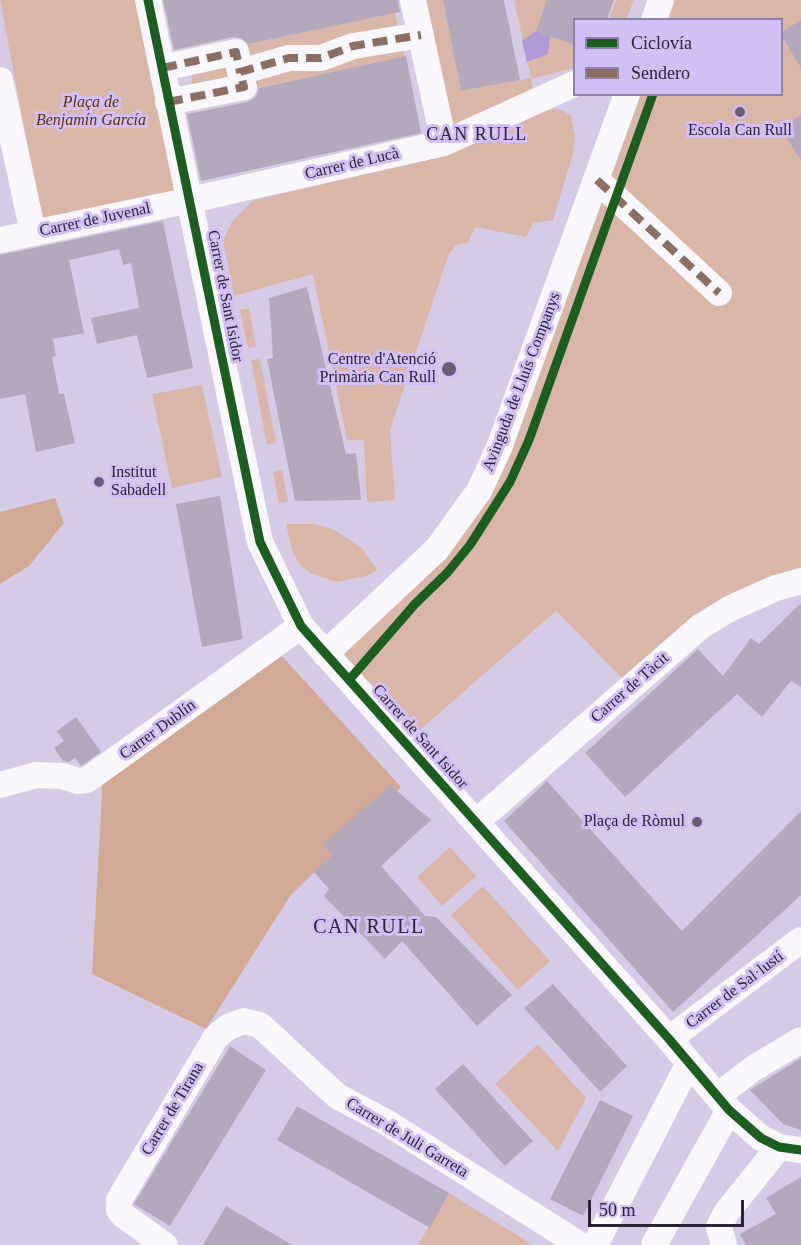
<!DOCTYPE html>
<html>
<head>
<meta charset="utf-8">
<style>
	body { margin:0 }
	#map { position:relative; width:801px; height:1245px; overflow:hidden; background:#d6cbe7; font-family:Georgia,serif }
	canvas { display:block }
	.legend { position:absolute; left:573px; top:18px; width:210px; height:78px; box-sizing:border-box; background:#d2bff3; border:2px solid #8f81a8; margin:0; padding:8px 10px; list-style:none; font-size:18px; color:#2b2337 }
	.legend li { display:flex; align-items:center; gap:12px; height:30px }
	.legend b { width:30px; border:2px solid #8f81a8 }
	.scale { position:absolute; left:588px; top:1200px; width:156px; height:27px; box-sizing:border-box; border:3px solid #2b2337; border-top:0; padding-left:8px; font-size:18px; line-height:21px; white-space:nowrap; color:#2b2337; -webkit-text-stroke:4px #d2bff3; paint-order:stroke }
</style>
</head>
<body>
<div id="map">
<canvas width="801" height="1245"></canvas>
<ul class="legend">
<li><b style="height:8px;background:#1b5e20"></b>Ciclovía</li>
<li><b style="height:8px;background:#8d6e63"></b>Sendero</li>
</ul>
<div class="scale">50 m</div>
</div>
<script>
const g = document.querySelector('canvas').getContext('2d');
g.lineJoin = 'round';
function fillPath(path, color) { g.fillStyle = color; g.fill(path, 'evenodd'); }
const toPath = rows => new Path2D(rows.map(r => 'M' + r).join(''));
function stroke(path, color, width, dash) { g.strokeStyle = color; g.lineWidth = width; g.lineCap = dash ? 'butt' : 'round'; g.setLineDash(dash || []); g.stroke(path); }
function write(font, color, halo, rows, align = 'center') {
  g.font = font + ' Georgia,serif'; g.lineWidth = 6; g.setLineDash([]); g.textBaseline = 'middle'; g.strokeStyle = halo; g.fillStyle = color; for (const [text, x, y, turn = 0] of rows) {
    g.save(); g.translate(x, y); g.rotate((+turn || 0) * Math.PI / 180); g.textAlign = isNaN(turn) ? turn : align; if (halo) g.strokeText(text, 0, 0); g.fillText(text, 0, 0); g.restore();
  }
}
fillPath(toPath([
	[0,0,140,0,177,192,42,223],
	[425,0,443,0,461,91,531,78,514,0,547,0,536,31,574,45,574,68,531,79,533,91,454,133],
	[616,0,634,0,626,19,609,19],
	[661,0,801,0,801,581,776,588,631,687,556,611,405,743,325,654,479,491,627,95,782,94,782,20,654,19],
	[395,13,399,31,252,62,243,45],
	[402,45,405,57,252,89,255,77],
	[234,58,239,84,195,89,192,84,192,73],
	[551,109,562,110,571,116,575,136,573,154,553,220,533,223,526,237,475,227,468,243,456,245,449,254,390,430,395,500,367,502,364,440,347,440,313,274,234,296,223,241,232,221,254,200,320,185,445,149],
	[249,308,256,347,248,348,240,310],
	[260,359,276,443,267,445,251,360],
	[202,385,222,477,172,488,152,394],
	[282,470,288,501,279,504,273,472],
	[286,524,314,524,333,529,362,548,377,570,366,576,336,582,310,573,298,563,292,550],
	[450,847,476,876,442,906,417,877],
	[483,886,550,961,518,990,451,915],
	[538,1044,586,1098,558,1151,495,1084],
	[449,1193,533,1245,418,1245]
]), '#dab6a8');
fillPath(toPath([
	[55,498,64,523,29,566,0,584,0,512],
	[282,656,401,787,290,896,206,1029,92,974,103,776]
]), '#d2a994');
fillPath(toPath([
	[536,31,550,36,548,54,527,62,522,41]
]), '#b099d5');
fillPath(toPath([
	[163,0,398,0,400,12,248,44,241,38,233,37,174,50],
	[443,0,504,0,520,80,461,91],
	[547,0,614,0,607,20,574,20,574,45,536,31],
	[801,20,801,68,782,36,782,32],
	[406,56,421,133,201,181,187,114,247,102,255,98,259,88],
	[801,115,801,160,780,128],
	[163,221,193,368,147,378,137,335,97,344,91,318,139,308,131,263,123,265,119,249,69,260,84,333,53,339,56,356,52,357,59,394,64,394,75,443,36,452,25,394,0,399,0,255],
	[307,287,346,454,356,453,361,500,295,501,267,359,273,358,269,298],
	[220,496,243,639,202,647,176,504],
	[801,603,801,687,791,681,762,717,737,694,625,797,585,753,698,649,723,676,751,638,759,644],
	[76,717,101,752,81,766,75,758,69,762,63,761,54,748,64,741,57,731],
	[547,781,682,931,801,811,801,895,673,1012,504,821],
	[390,785,431,820,381,866,425,916,436,917,512,995,477,1026,402,941,385,959,324,896,329,889,314,872,332,855,324,844],
	[553,984,627,1066,600,1092,524,1008],
	[230,1046,266,1070,170,1226,134,1204],
	[801,1058,801,1130,783,1124,750,1090],
	[463,1064,533,1141,505,1166,435,1089],
	[600,1100,633,1116,583,1216,550,1199],
	[297,1106,449,1193,430,1228,277,1140],
	[801,1177,801,1245,746,1245,740,1234,776,1214,766,1198],
	[226,1206,292,1245,203,1245]
]), '#b4a8bd');
stroke(toPath([
	[148,0,260,542,301,626,669,1039,729,1110,761,1138,779,1147,801,1150],
	[413,0,444,143],
	[654,20,661,0],
	[162,68,236,52,240,72],
	[0,80,33,233],
	[168,102,244,87,240,72,289,58,321,58,353,46,421,35],
	[597,180,719,293],
	[0,240,191,200,444,143,574,84],
	[325,654,437,549,479,491,499,448,627,94],
	[0,785,36,775,62,776,78,781,87,780,301,626],
	[476,822,700,627,731,608,776,588,801,581],
	[669,1039,801,940],
	[717,1096,754,1068,801,1040],
	[165,1245,124,1216,119,1210,119,1200,216,1037,228,1027,244,1021,260,1025,337,1096,386,1122,580,1245],
	[595,1245,689,1063],
	[654,1245,729,1110],
	[724,1245,719,1227,726,1213,779,1147]
]), '#f9f7fb', 26);
stroke(toPath([
	[162,68,236,52,240,72],
	[168,102,244,87,240,72,289,58,321,58,353,46,421,35],
	[597,180,719,293]
]), '#8d6e63', 8, [15, 8]);
stroke(toPath([
	[148,0,260,542,301,626,669,1039,729,1110,761,1138,779,1147,801,1150],
	[349,680,415,604,447,573,470,545,510,482,529,440,653,94]
]), '#1b5e20', 9);
for (const [x, y, r, color] of [
	[740,112,6,"#675e75"],
	[449,369,8,"#675e75"],
	[99,482,6,"#675e75"],
	[697,822,6,"#675e75"]
]) { const dot = new Path2D(); dot.arc(x, y, r, 0, 2 * Math.PI); g.fillStyle = color; g.fill(dot); stroke(dot, '#d2bff3', 2); }
write('italic 16px', '#5d3200', '#d2bff3', [
	["Plaça de",91,103],
	["Benjamín García",91,121]
]);
write('16px', '#2b2337', '#d2bff3', [
	["Escola Can Rull",740,131,"center"],
	["Centre d'Atenció",436,360],
	["Primària Can Rull",436,378],
	["Institut",111,473,"left"],
	["Sabadell",111,491,"left"],
	["Plaça de Ròmul",685,822]
], 'right');
write('16px', '#2b2337', '#d2bff3', [
	["Carrer de Lucà",352,164,-13],
	["Carrer de Juvenal",95,220,-12],
	["Carrer de Sant Isidor",225,296,79],
	["Avinguda de Lluís Companys",522,382,-69],
	["Carrer de Tàcit",630,688,-41],
	["Carrer Dublín",158,730,-36],
	["Carrer de Sant Isidor",420,737,48],
	["Carrer de Sal·lustí",735,990,-37],
	["Carrer de Tirana",173,1109,-59],
	["Carrer de Juli Garreta",407,1138,31]
]);
g.letterSpacing = '1.5px';
write('18px', '#2b2337', '#d2bff3', [
	["CAN RULL",477,135]
]);
g.letterSpacing = '0px';
g.letterSpacing = '1.5px';
write('20px', '#2b2337', '#d2bff3', [
	["CAN RULL",369,928]
]);
g.letterSpacing = '0px';
</script>
</body>
</html>
